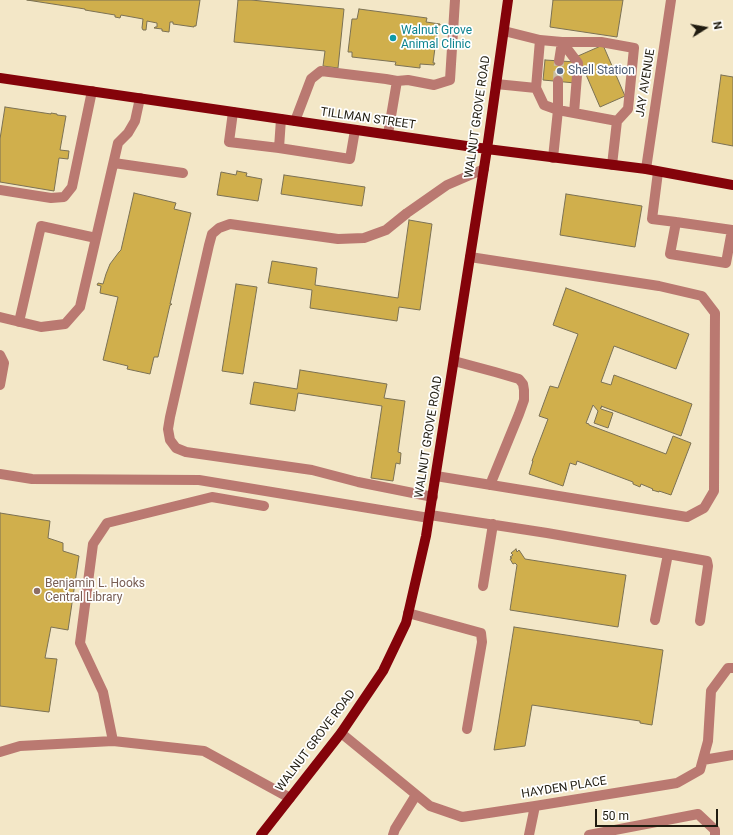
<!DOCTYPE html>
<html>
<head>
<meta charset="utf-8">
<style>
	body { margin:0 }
	#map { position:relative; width:733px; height:835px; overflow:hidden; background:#f3e7c7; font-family:Roboto,sans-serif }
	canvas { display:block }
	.north { position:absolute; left:685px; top:8px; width:40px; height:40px; -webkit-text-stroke:3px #fff; paint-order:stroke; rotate:79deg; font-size:11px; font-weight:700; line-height:16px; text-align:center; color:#201c10 }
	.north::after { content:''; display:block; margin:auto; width:14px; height:18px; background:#201c10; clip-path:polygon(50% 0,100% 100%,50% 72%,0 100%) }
	.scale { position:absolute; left:595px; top:809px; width:123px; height:18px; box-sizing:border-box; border:2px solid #201c10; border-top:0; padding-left:5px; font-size:12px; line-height:14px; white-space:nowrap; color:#201c10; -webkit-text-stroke:3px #fff; paint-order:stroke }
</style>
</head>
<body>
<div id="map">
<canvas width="733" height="835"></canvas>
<div class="north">N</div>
<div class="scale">50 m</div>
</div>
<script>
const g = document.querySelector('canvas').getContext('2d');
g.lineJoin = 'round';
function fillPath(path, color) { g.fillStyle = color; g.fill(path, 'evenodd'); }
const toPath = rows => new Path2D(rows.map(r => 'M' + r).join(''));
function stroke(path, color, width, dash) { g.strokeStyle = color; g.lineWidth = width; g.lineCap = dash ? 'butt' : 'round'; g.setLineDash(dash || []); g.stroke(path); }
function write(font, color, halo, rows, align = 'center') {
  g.font = font + ' Roboto,sans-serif'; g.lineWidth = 3.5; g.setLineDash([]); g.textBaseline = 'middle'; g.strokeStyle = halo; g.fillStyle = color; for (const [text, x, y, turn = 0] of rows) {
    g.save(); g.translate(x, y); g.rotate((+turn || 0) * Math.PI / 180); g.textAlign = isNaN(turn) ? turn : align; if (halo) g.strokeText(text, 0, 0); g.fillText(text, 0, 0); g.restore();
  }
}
const building = toPath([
	[27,0,200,0,196,26,194,26,194,27,173,24,173,22,170,22,169,32,162,31,162,29,154,28,155,27,157,27,157,23,147,21,146,30,143,30,142,28,143,19,121,15,120,18,115,17,115,15,85,10,85,9,27,0],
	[238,0,251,0,344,9,338,68,323,66,325,51,234,42,238,0],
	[553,0,623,0,617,37,550,27,553,0],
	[359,9,427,18,426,22,440,24,440,25,438,25,433,63,435,63,434,65,420,64,420,68,395,65,396,62,352,57,352,52,348,52,352,19,357,19,359,9],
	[603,45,625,96,600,107,578,56,603,45],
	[545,60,576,62,575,83,543,80,545,60],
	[721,75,733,77,733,146,712,142,721,75],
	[5,107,51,114,51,113,57,114,57,115,66,116,60,150,69,151,68,159,59,158,54,191,0,182,0,139,5,107],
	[237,171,247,173,246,176,262,179,258,201,217,195,221,172,236,175,237,171],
	[284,175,365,187,362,206,281,194,284,175],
	[134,193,176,203,174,209,191,213,170,304,172,304,171,305,170,305,158,357,154,357,150,374,127,369,128,366,103,360,118,297,100,293,101,286,97,285,98,283,103,284,106,274,110,264,119,252,121,250,134,193],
	[566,194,642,206,635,247,560,235,566,194],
	[409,220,432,224,420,310,399,307,397,321,310,308,312,290,268,283,272,261,317,268,315,285,398,298,409,220],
	[236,284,257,287,243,374,222,371,236,284],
	[566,288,689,334,676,369,614,346,601,382,611,385,614,375,692,404,681,436,601,406,602,407,600,408,601,409,613,413,608,428,594,423,598,411,593,405,586,423,589,424,589,425,666,454,673,436,691,443,671,495,659,491,659,492,652,490,653,489,641,484,640,487,633,484,633,482,577,461,576,465,570,463,563,486,529,474,533,461,532,461,548,419,539,416,550,386,558,388,578,334,553,325,566,288],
	[300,370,387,384,384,398,405,401,398,452,401,453,400,464,396,463,393,481,371,478,382,406,298,393,295,411,250,404,254,382,297,389,300,370],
	[0,513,50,521,48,538,63,543,63,551,79,556,68,630,51,627,45,658,57,659,49,712,0,706,0,513],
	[516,549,517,552,519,550,525,559,626,575,618,627,510,610,517,565,515,563,513,564,510,559,512,558,510,557,513,555,511,553,516,549],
	[514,627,663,650,652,725,640,723,640,721,532,705,525,746,494,750,514,627]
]);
fillPath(building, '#d0af4c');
stroke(building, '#7b7154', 1);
stroke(toPath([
	[558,81,559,61]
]), '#c9bea2', 10, [10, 5]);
stroke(toPath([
	[504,31,540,40,536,88,544,105,558,110,617,121,612,165],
	[540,40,562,42,601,42,634,48,628,109,617,121],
	[562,42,578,63,574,113],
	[559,61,562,42],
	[496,84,536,88],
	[233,112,229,142,279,148],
	[281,119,279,148,350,159,355,130],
	[295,121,311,79,321,71,386,79,397,81,408,80,434,85,450,80,455,0],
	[388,134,397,81],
	[553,158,558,110,558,81],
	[114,163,183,173],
	[646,169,671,0],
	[658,172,652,219,676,222,732,230,726,263,670,254,676,222],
	[0,190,51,198,64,197,72,187,92,91],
	[0,317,41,327,65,324,80,307,118,143,128,133,135,121,140,98],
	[19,322,41,226,96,238],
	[0,355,4,363,0,385],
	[454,361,495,372,519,379,523,384,524,390,524,400,519,414,490,485],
	[0,474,32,479,199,480,429,518],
	[436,476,687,517,704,508,714,491,715,313,702,296,659,286,470,257],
	[433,497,358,482,312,470,186,452,176,448,170,440,168,429,170,417,209,245,212,234,219,228,230,224,338,239,364,238,386,230,407,213,447,185,484,169],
	[430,515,547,533,668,554,707,561,708,566,700,621],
	[483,586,493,524],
	[408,613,481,633,482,642,467,729],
	[655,620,668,554],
	[341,733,430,806,462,817,535,806,677,783,700,770,708,741,711,691,728,668,733,668],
	[113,741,103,692,80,643,93,544,107,523,212,497,264,506],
	[0,752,20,746,113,741,204,751,290,798],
	[703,760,733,755],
	[393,835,395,829,416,795],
	[529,835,535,806],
	[589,835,698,814,715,830,715,835]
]), '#ba7971', 10);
stroke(toPath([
	[0,78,487,149,646,169,733,185],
	[261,835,341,733,383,671,406,623,426,536,487,149,508,0]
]), '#84030a', 10);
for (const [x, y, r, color] of [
	[393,38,4,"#0f9aa8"],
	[560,71,4,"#5c6f8a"],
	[37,591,4,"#8d6e63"]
]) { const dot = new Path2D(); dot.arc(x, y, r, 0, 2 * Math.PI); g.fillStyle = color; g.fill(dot); stroke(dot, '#fff', 1.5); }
write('12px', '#0d838f', '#fff', [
	["Walnut Grove",401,31],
	["Animal Clinic",401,45]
], 'left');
write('12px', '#4e5e75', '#fff', [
	["Shell Station",568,71]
], 'left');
write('12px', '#201c10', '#fff', [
	["JAY AVENUE",646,83,-81],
	["WALNUT GROVE ROAD",478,117,-82],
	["TILLMAN STREET",368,119,8],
	["WALNUT GROVE ROAD",429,437,-81],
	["WALNUT GROVE ROAD",316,741,-53],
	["HAYDEN PLACE",564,788,-9]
]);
write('12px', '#785e54', '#fff', [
	["Benjamin L. Hooks",45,584],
	["Central Library",45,598]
], 'left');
</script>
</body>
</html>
